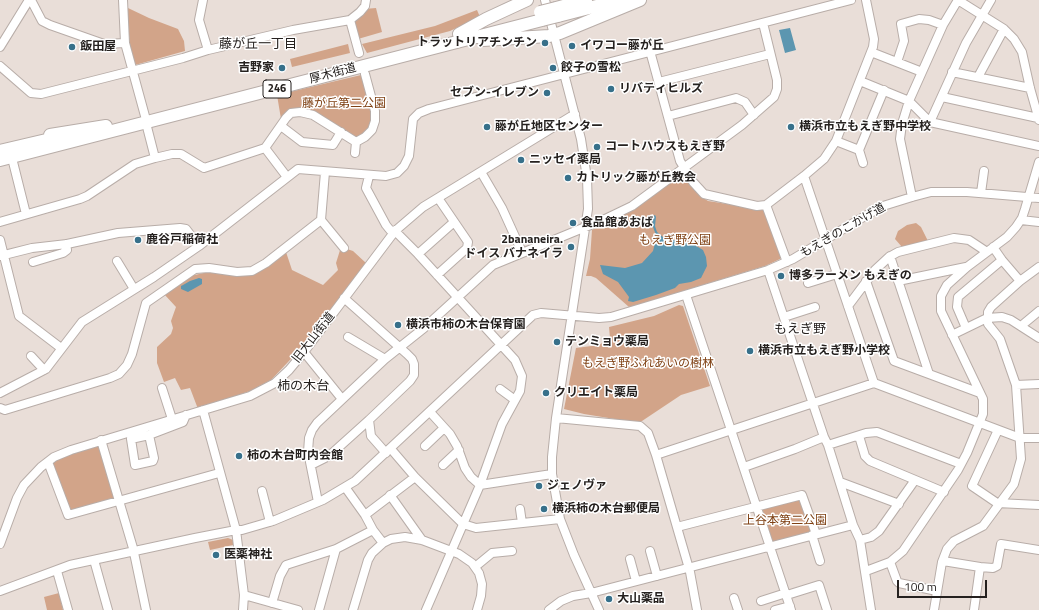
<!DOCTYPE html>
<html>
<head>
<meta charset="utf-8">
<style>
	body { margin:0 }
	#map { position:relative; width:1039px; height:610px; overflow:hidden; background:#e9ded8; font-family:"Titillium Web",sans-serif }
	canvas { display:block }
	.scale { position:absolute; left:897px; top:580px; width:90px; height:18px; box-sizing:border-box; border:2px solid #25211f; border-top:0; padding-left:5px; font-size:12px; line-height:14px; white-space:nowrap; color:#25211f; -webkit-text-stroke:3px #fff; paint-order:stroke }
</style>
</head>
<body>
<div id="map">
<canvas width="1039" height="610"></canvas>
<div class="scale">100 m</div>
</div>
<script>
const g = document.querySelector('canvas').getContext('2d');
g.lineJoin = 'round';
function fillPath(path, color) { g.fillStyle = color; g.fill(path, 'evenodd'); }
const toPath = rows => new Path2D(rows.map(r => 'M' + r).join(''));
function stroke(path, color, width, dash) { g.strokeStyle = color; g.lineWidth = width; g.lineCap = dash ? 'butt' : 'round'; g.setLineDash(dash || []); g.stroke(path); }
function write(font, color, halo, rows, align = 'center') {
  g.font = font + ' "Titillium Web","Noto Sans JP",sans-serif'; g.lineWidth = 3; g.setLineDash([]); g.textBaseline = 'middle'; g.strokeStyle = halo; g.fillStyle = color; for (const [text, x, y, turn = 0] of rows) {
    g.save(); g.translate(x, y); g.rotate((+turn || 0) * Math.PI / 180); g.textAlign = isNaN(turn) ? turn : align; if (halo) g.strokeText(text, 0, 0); g.fillText(text, 0, 0); g.restore();
  }
}
fillPath(toPath([
	[128,8,149,18,178,29,184,41,185,51,135,65,130,45,128,23],
	[376,8,382,32,358,39,354,22,364,9],
	[477,10,480,17,450,31,367,53,362,44,435,26],
	[348,44,350,53,292,67,290,59],
	[361,75,372,112,373,121,369,129,356,140,313,115,291,113,282,125,277,95],
	[679,174,683,174,702,197,708,201,766,210,782,255,780,259,765,266,647,302,629,307,596,278,591,276,586,276,590,259,592,230],
	[916,223,921,227,928,241,902,247,895,239,898,231,907,225],
	[341,247,353,251,366,263,306,343,271,380,250,391,198,409,190,388,181,390,175,378,164,382,157,363,157,347,171,334,173,328,171,321,176,307,164,294,186,277,208,272,237,276,249,276,261,270,286,252,292,270,323,285,338,270,336,263],
	[679,305,683,306,710,386,681,395,639,423,584,414,564,409,576,348,599,345,610,338,609,327,654,316],
	[101,440,119,501,68,515,48,462],
	[799,498,812,533,770,546,760,507],
	[228,538,233,540,233,545,210,550,208,542],
	[59,593,63,610,47,610,44,597]
]), '#d2a489');
fillPath(toPath([
	[790,28,796,50,785,53,779,30],
	[655,215,656,217,655,226,657,232,663,237,680,242,693,244,703,250,706,257,707,266,701,278,691,282,679,284,675,288,656,295,633,302,628,301,629,297,618,282,603,274,600,265,625,268,642,263,653,251,655,243,656,235,653,227,652,219,653,216],
	[199,278,202,279,202,284,188,292,181,289,181,286,183,285,190,281]
]), '#5c96b0');
const minor = toPath([
	[31,0,42,21,50,25,104,44,125,43],
	[123,0,125,43,145,116],
	[203,0,199,20,208,50],
	[545,0,581,139,587,178,588,209,556,418,552,457,552,474,560,519,574,555,599,610],
	[958,0,1004,29,1014,39,1022,52,1030,88,1039,120],
	[350,20,359,53],
	[0,47,29,0],
	[650,51,680,161,693,182,704,194,757,206,766,205,787,262],
	[871,52,922,72],
	[897,62,904,41,901,24,919,19,929,20,943,25],
	[0,66,31,93,41,94,183,58,208,50,293,30,350,20,360,12,365,6,366,0],
	[952,72,1030,88],
	[978,77,1004,29],
	[860,81,909,101,930,122,1039,146],
	[659,82,770,54],
	[942,97,1038,118],
	[668,116,736,98,745,102,754,115],
	[930,122,966,43,991,0],
	[146,123,155,158],
	[281,126,302,142,333,145,341,132],
	[836,141,859,150,884,90],
	[265,148,287,177],
	[859,150,863,163],
	[355,153,356,142],
	[12,158,26,214],
	[325,172,321,220,344,248],
	[481,172,502,208,522,252],
	[369,176,366,188,386,225,390,230,395,231,418,254,515,360,522,376,520,391,502,424,480,485,426,610],
	[804,176,874,383],
	[981,193,984,171],
	[912,197,900,139,902,124,909,101,943,25,958,0],
	[766,205,804,176,824,159,836,141,873,47,874,39,866,0],
	[1021,220,1039,222],
	[0,222,80,199,87,196,135,164,155,158,172,154,181,154,204,168,265,148,286,118,291,113,300,112,313,115,356,142,365,137,372,130,375,121,375,111,365,74],
	[0,240,19,316,61,348],
	[993,247,1002,260,1020,281],
	[418,254,454,222],
	[0,256,32,248,67,244,118,233,180,228,186,229,199,246],
	[890,256,929,374],
	[117,261,134,289],
	[33,262,63,253,67,250,66,244],
	[768,270,824,437,828,445,853,525,860,540,871,610],
	[437,275,467,248,468,242,438,198],
	[866,281,894,361,980,393],
	[898,281,966,267],
	[808,283,837,274],
	[686,295,791,610],
	[344,298,407,354,412,359,414,364,414,375,410,381,369,420,371,436,386,453],
	[848,306,875,270,889,257,898,252,954,238,969,240,987,252],
	[784,317,815,307],
	[1021,326,1039,311],
	[966,328,957,307,958,297,1002,260],
	[952,335,987,318,1002,317,1011,320,1039,338],
	[348,337,385,359],
	[304,352,342,399],
	[31,356,44,370],
	[1016,385,1039,384],
	[162,388,172,419],
	[500,389,515,400],
	[0,393,46,369,82,322,154,277,199,246,298,169,386,176,397,173,404,166,409,156,413,119,419,113,429,109,851,0],
	[0,408,5,410,110,378,119,374,127,365,132,354,146,303,195,269,209,268,237,272,252,271,266,263,321,220],
	[203,410,236,530,244,595,243,610],
	[430,412,450,434,457,446,465,468,471,477,480,485,552,474],
	[556,418,640,426,648,433,656,455,690,572,697,610],
	[998,430,972,486,997,503,1039,505],
	[149,435,154,458,153,461,135,465,131,439,149,435,183,422,186,415],
	[859,436,865,456,870,461,944,492],
	[101,440,133,548,146,610],
	[828,445,866,433,877,432,961,464],
	[425,446,444,428],
	[391,449,415,477,463,524,476,528,560,519],
	[656,455,874,383,1020,438,1039,438],
	[48,462,68,515,219,473],
	[311,465,329,456,369,420],
	[443,465,459,450],
	[744,467,795,449,824,437],
	[840,482,899,504],
	[345,487,365,515,373,530,383,543],
	[262,491,270,522],
	[390,495,422,540],
	[318,502,308,452,309,438,312,430,317,423,385,359,424,328,493,265,605,219,632,206,742,125,774,97,777,89,777,80,763,23],
	[520,509,522,523],
	[365,515,415,477],
	[677,527,802,495,816,534],
	[812,535,820,561],
	[860,540,871,537,879,531,915,480],
	[0,544,17,498,24,485,41,467,54,457,71,450,250,396,275,383,289,370,304,352,395,231,423,207,575,114],
	[650,551,657,576],
	[630,559,636,581],
	[94,560,108,610],
	[943,561,980,567,974,610],
	[890,562,897,581,899,583,937,591],
	[475,567,492,553,512,551],
	[980,567,993,568,997,566,1001,544,1039,550],
	[57,571,68,610],
	[866,571,890,562,903,551,958,470,967,453,983,414,983,399,941,311,941,296,947,285,967,267,1007,237,1016,227,1022,218,1025,209,1039,162],
	[0,591,70,565,195,538,236,530,242,530,273,521,323,500,355,481,533,315,541,313,599,318,611,317,768,270,793,259,865,216,883,206,912,197,931,192,967,192,1039,198],
	[244,595,298,610],
	[787,595,819,585,827,610],
	[734,598,738,610],
	[761,601,786,593],
	[272,603,280,576,286,565,336,549,373,530],
	[319,610,336,549],
	[353,610,368,560,372,553,383,543,391,539,405,537,422,540,459,554,472,563,479,573,482,584,481,596,477,610],
	[549,610,561,601,573,596,591,593,853,525],
	[775,610,790,606],
	[934,610,942,562,947,549,954,541,983,526,1014,484,1021,459,1016,385,1000,339,988,324,988,312,991,307,1020,281,1039,267]
]);
const highway = toPath([
	[556,8,586,0],
	[558,16,620,0],
	[459,34,486,19,527,0],
	[483,40,549,36,560,33,640,0],
	[50,135,106,126],
	[0,151,59,137],
	[0,160,542,20]
]);
stroke(minor, '#b8ada8', 10);
stroke(highway, '#b8ada8', 14);
stroke(minor, '#fff', 8);
stroke(highway, '#fff', 12);
const highwayBridge = toPath([
	[540,12,556,8],
	[542,20,558,16]
]);
stroke(highwayBridge, '#b8ada8', 14, []);
stroke(highwayBridge, '#fff', 12);
for (const [x, y, r, color] of [
	[545,43,4,"#37708a"],
	[572,46,4,"#37708a"],
	[72,47,4,"#37708a"],
	[282,68,4,"#37708a"],
	[553,68,4,"#37708a"],
	[611,89,4,"#37708a"],
	[547,93,4,"#37708a"],
	[487,127,4,"#37708a"],
	[791,127,4,"#37708a"],
	[597,147,4,"#37708a"],
	[521,160,4,"#37708a"],
	[568,178,4,"#37708a"],
	[573,223,4,"#37708a"],
	[138,240,4,"#37708a"],
	[571,247,4,"#37708a"],
	[781,276,4,"#37708a"],
	[398,325,4,"#37708a"],
	[557,342,4,"#37708a"],
	[750,351,4,"#37708a"],
	[546,393,4,"#37708a"],
	[239,456,4,"#37708a"],
	[539,486,4,"#37708a"],
	[544,509,4,"#37708a"],
	[216,555,4,"#37708a"],
	[609,599,4,"#37708a"]
]) { const dot = new Path2D(); dot.arc(x, y, r, 0, 2 * Math.PI); g.fillStyle = color; g.fill(dot); stroke(dot, '#fff', 1.5); }
for (const [x, y, w] of [
	[277,89,28]
]) { const box = new Path2D(); box.roundRect(x - w / 2, y - 9, w, 18, 3); g.fillStyle = '#fff'; g.fill(box); stroke(box, '#25211f', 1); }
write('bold 11px', '#25211f', null, [
	["246",277,89]
]);
write('bold 12px', '#25211f', '#fff', [
	["トラットリアチンチン",537,43,"right"],
	["イワコー藤が丘",580,46],
	["飯田屋",80,47],
	["吉野家",274,68,"right"],
	["餃子の雪松",561,68],
	["リバティヒルズ",619,89],
	["セブン-イレブン",539,93,"right"],
	["藤が丘地区センター",495,127],
	["横浜市立もえぎ野中学校",799,127],
	["コートハウスもえぎ野",605,147],
	["ニッセイ薬局",529,160],
	["カトリック藤が丘教会",576,178],
	["食品館あおば",581,223],
	["鹿谷戸稲荷社",146,240],
	["2bananeira.",563,240,"right"],
	["ドイス バナネイラ",563,254,"right"],
	["博多ラーメン もえぎの",789,276],
	["横浜市柿の木台保育園",406,325],
	["テンミョウ薬局",565,342],
	["横浜市立もえぎ野小学校",758,351],
	["クリエイト薬局",554,393],
	["柿の木台町内会館",247,456],
	["ジェノヴァ",547,486],
	["横浜柿の木台郵便局",552,509],
	["医薬神社",224,555],
	["大山薬品",617,599]
], 'left');
write('12px', '#25211f', '#fff', [
	["厚木街道",333,74,-15],
	["もえぎのこかげ道",843,231,-30],
	["旧大山街道",314,338,-52]
]);
write('12px', '#7f4114', '#fff', [
	["藤が丘第二公園",344,104],
	["もえぎ野公園",675,241],
	["もえぎ野ふれあいの樹林",648,364],
	["上谷本第二公園",785,521]
]);
write('13px', '#25211f', '#fff', [
	["藤が丘一丁目",258,45],
	["もえぎ野",800,330],
	["柿の木台",303,387]
]);
</script>
</body>
</html>
